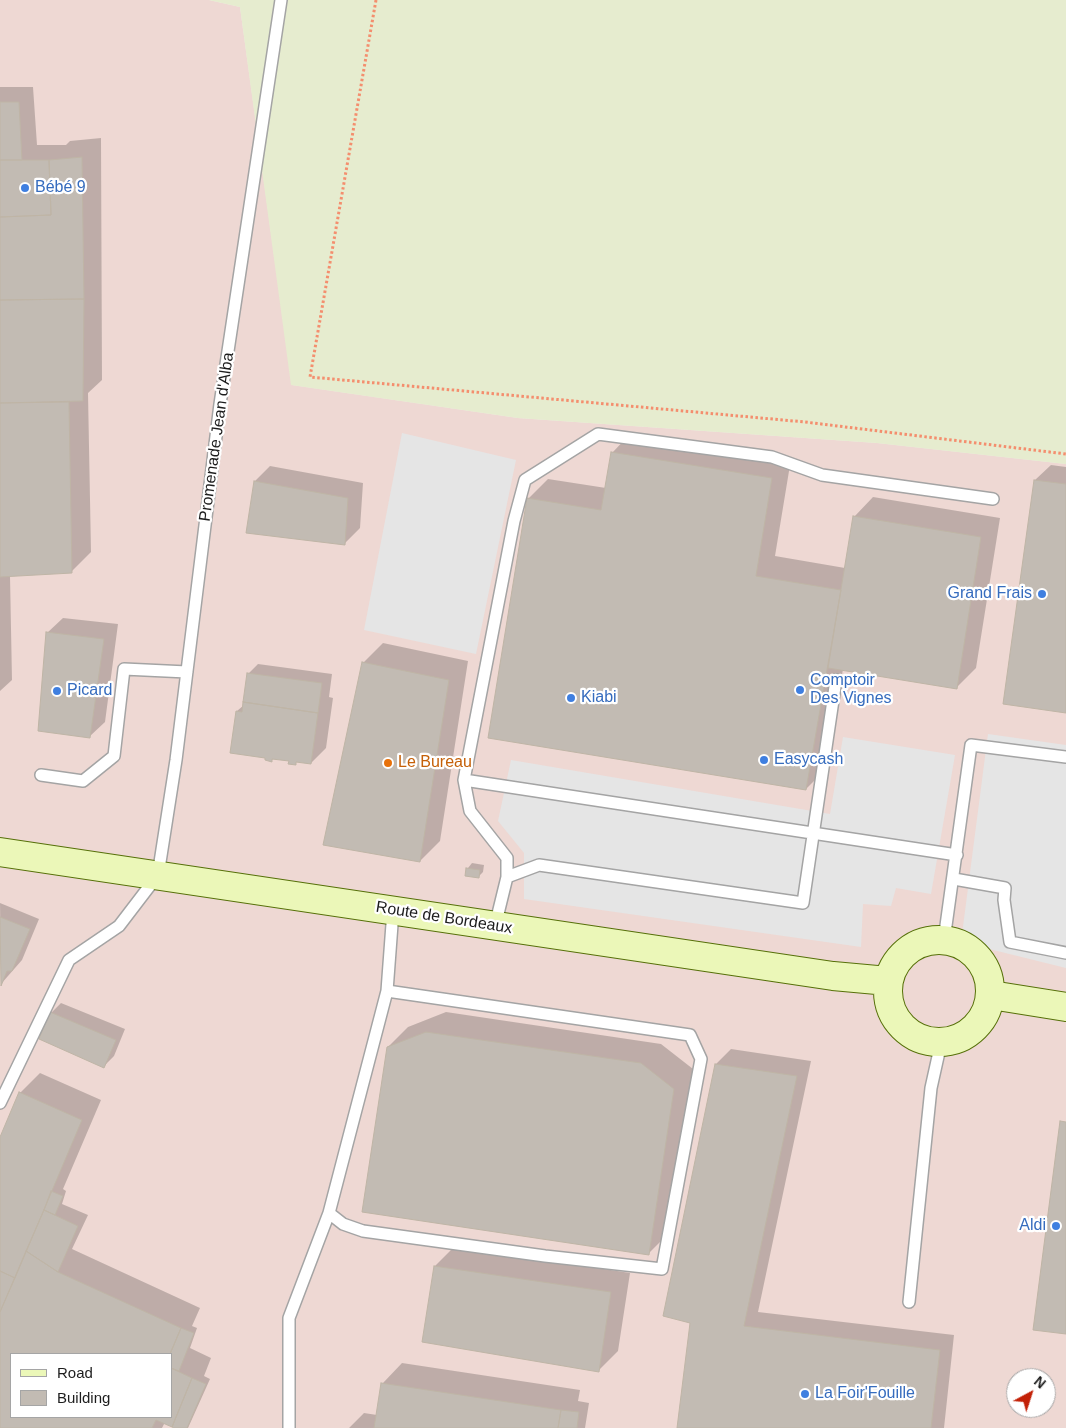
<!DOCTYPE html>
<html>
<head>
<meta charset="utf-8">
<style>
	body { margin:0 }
	#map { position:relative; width:1066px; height:1428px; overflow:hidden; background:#eeece3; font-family:Helvetica,sans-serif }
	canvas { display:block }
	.legend { position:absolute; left:10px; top:1353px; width:162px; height:65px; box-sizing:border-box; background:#fff; border:1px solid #a5a5a5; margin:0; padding:6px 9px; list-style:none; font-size:15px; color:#1d1d1d }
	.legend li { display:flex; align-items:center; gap:10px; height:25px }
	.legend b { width:25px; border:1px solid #a5a5a5 }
	.north { position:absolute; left:1006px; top:1368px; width:50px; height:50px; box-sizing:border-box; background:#fff; border:1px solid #a5a5a5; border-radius:50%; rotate:40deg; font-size:14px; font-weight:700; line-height:20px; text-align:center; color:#1d1d1d }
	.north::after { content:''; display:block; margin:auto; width:18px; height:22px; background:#c32107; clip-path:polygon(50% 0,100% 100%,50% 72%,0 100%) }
</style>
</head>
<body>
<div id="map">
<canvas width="1066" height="1428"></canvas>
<ul class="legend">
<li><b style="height:6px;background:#ebf7b8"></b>Road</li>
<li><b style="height:14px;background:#c2bbb3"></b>Building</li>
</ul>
<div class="north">N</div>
</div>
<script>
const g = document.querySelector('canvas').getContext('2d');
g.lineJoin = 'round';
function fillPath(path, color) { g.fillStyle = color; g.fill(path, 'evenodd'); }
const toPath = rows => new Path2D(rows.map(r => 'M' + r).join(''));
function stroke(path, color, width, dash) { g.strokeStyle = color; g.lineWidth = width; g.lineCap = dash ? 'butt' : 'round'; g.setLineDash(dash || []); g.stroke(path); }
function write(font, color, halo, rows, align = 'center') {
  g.font = font + ' Helvetica,sans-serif'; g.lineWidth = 4.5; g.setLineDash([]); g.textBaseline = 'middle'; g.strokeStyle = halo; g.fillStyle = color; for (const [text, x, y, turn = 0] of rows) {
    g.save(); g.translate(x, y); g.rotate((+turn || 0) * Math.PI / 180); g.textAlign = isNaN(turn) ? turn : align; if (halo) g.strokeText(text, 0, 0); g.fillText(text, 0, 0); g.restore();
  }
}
fillPath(toPath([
	[0,0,209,0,240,7,292,385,518,418,877,443,1066,464,1066,1428,0,1428],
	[11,1354,171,1354,171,1417,11,1417],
	[1016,1378,1046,1378,1046,1408,1016,1408]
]), '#eed8d3');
fillPath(toPath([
	[209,0,1066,0,1066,464,877,443,518,418,291,385,240,7]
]), '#e6eccf');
fillPath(toPath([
	[402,433,516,460,476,654,364,630],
	[988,734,1066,745,1066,968,961,942],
	[843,737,955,755,931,894,896,888,891,906,863,904,861,947,524,899,524,853,498,821,511,760,830,814]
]), '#e5e5e5');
fillPath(toPath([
	[0,87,33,87,37,145,66,145,70,141,101,138,102,380,88,393,91,552,72,571,10,576,12,680,0,691],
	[631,433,791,459,775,556,845,568,854,517,873,497,1000,518,976,668,956,688,843,669,826,769,806,789,528,499,548,479,606,488,612,453],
	[1051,465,1066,467,1066,711,1035,480],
	[270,466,363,483,360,528,345,543,255,481],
	[63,618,118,624,105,722,89,737,47,633],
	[383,643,468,661,440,841,420,861,363,663],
	[258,664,332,674,329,697,333,698,326,748,311,763,298,761,295,763,290,760,274,758,272,760,237,711,244,705,248,674],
	[472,863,484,865,483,872,478,877,466,875,468,868],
	[0,903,39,919,22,960,1,984],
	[61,1003,125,1029,114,1056,104,1066,51,1013],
	[446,1012,661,1044,693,1069,668,1234,648,1254,388,1047,408,1027],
	[731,1049,811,1061,758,1312,954,1335,944,1428,678,1428,691,1322,716,1064],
	[40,1073,101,1100,63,1189,66,1191,62,1204,88,1215,72,1249,200,1308,192,1326,197,1328,190,1348,211,1358,204,1376,210,1379,188,1428,177,1428,165,1422,162,1428,0,1428,0,1140,20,1093],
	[11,1354,171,1354,171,1417,11,1417],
	[455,1246,630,1273,618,1351,598,1371,435,1266],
	[402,1363,580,1390,578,1401,589,1403,585,1428,349,1428,364,1413,377,1415,383,1383]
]), '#0003');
const building = toPath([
	[0,102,19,102,22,160,0,160,0,102],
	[82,157,84,299,0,300,0,217,51,215,49,160,82,157],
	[0,160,49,160,51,215,0,217,0,160],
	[84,299,83,401,0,403,0,300,84,299],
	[69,402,72,573,0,577,0,403,69,402],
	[611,452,772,478,756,576,841,590,806,790,488,738,527,498,601,510,611,452],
	[1034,480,1066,484,1066,713,1003,704,1034,480],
	[254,481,348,498,345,545,246,533,254,481],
	[853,516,981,537,957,689,828,668,853,516],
	[46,632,104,639,90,738,38,731,46,632],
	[362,662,449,680,420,862,323,845,362,662],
	[247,673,322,683,318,713,243,702,247,673],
	[243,702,318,713,311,764,296,762,296,765,288,764,289,761,272,759,272,762,265,760,265,758,230,753,236,711,242,712,243,702],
	[466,868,480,870,479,878,465,876,466,868],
	[0,917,30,929,12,971,7,971,1,986,0,917],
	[50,1012,116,1040,104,1068,39,1039,50,1012],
	[426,1032,641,1063,674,1089,649,1255,362,1212,387,1047,426,1032],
	[715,1064,797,1076,744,1326,940,1350,931,1428,677,1428,690,1323,663,1316,715,1064],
	[19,1092,82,1120,15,1278,0,1271,0,1137,19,1092],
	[1060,1121,1066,1122,1066,1334,1033,1330,1060,1121],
	[51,1191,63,1196,55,1215,44,1210,51,1191],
	[44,1210,78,1226,58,1272,26,1251,44,1210],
	[26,1251,58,1272,181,1328,170,1354,11,1354,11,1417,171,1417,171,1368,192,1378,172,1427,156,1420,152,1428,0,1428,0,1312,26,1251],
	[434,1266,611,1292,599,1372,422,1342,434,1266],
	[0,1271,15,1278,0,1312,0,1271],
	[181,1328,194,1333,179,1371,171,1368,170,1354,181,1328],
	[192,1378,206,1384,187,1428,174,1428,172,1427,192,1378],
	[381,1383,561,1410,558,1428,374,1428,381,1383],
	[561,1410,579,1412,577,1428,558,1428,561,1410]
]);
fillPath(building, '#c2bbb3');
stroke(building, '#bfb5a6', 1);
const service = toPath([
	[41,775,83,781,114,756,124,669,187,672],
	[464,780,957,855],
	[507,877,539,865,803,903,836,680],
	[954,879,1005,888,1004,900,1010,942,1066,953],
	[495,926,507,877,507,858,470,811,464,780,514,521,525,480,598,434,772,457,822,475,993,499],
	[944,940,971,745,1066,757],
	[0,1103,69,960,119,926,158,875,176,760,220,404,281,0],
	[329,1213,343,1224,363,1231,545,1256,662,1269,701,1059,690,1035,387,991,393,911],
	[909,1302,931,1088,941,1043],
	[289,1428,289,1318,329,1213,387,991]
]);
const secondary = toPath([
	[0,852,833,976,888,981],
	'888 991a51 51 0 1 1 102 0a51 51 0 1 1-102 0Z',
	[991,995,1066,1007]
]);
stroke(service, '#a4a4a4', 14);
stroke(secondary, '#567009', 30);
stroke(toPath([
	[376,0,310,377,805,422,1066,454]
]), '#f48e6e', 3, [2.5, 2.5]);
stroke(service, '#fff', 11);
stroke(secondary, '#ebf7b8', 28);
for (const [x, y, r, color] of [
	[25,188,5,"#3f7fe0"],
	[1042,594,5,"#3f7fe0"],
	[800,690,5,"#3f7fe0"],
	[57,691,5,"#3f7fe0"],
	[571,698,5,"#3f7fe0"],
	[764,760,5,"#3f7fe0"],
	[388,763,5,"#e8710a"],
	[1056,1226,5,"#3f7fe0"],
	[805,1394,5,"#3f7fe0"]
]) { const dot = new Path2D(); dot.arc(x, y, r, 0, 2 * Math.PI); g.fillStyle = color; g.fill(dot); stroke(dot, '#fff', 2); }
write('16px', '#366cbe', '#fff', [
	["Bébé 9",35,188],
	["Grand Frais",1032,594,"right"],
	["Comptoir",810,681],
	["Des Vignes",810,699],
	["Picard",67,691],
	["Kiabi",581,698],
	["Easycash",774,760],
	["Aldi",1046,1226,"right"],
	["La Foir'Fouille",815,1394]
], 'left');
write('16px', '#1d1d1d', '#fff', [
	["Promenade Jean d'Alba",217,437,-82],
	["Route de Bordeaux",444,918,9]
]);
write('16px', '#c56008', '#fff', [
	["Le Bureau",398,763]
], 'left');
</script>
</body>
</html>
